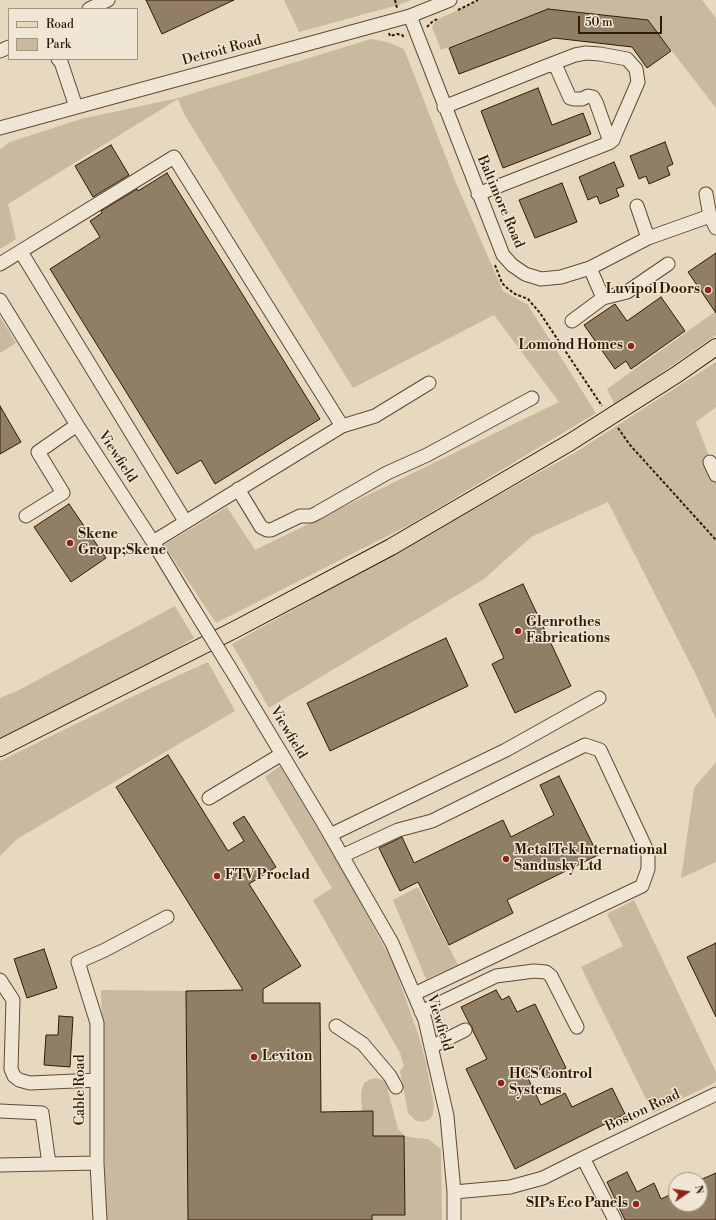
<!DOCTYPE html>
<html>
<head>
<meta charset="utf-8">
<style>
	body { margin:0 }
	#map { position:relative; width:716px; height:1220px; overflow:hidden; background:#e7d9bf; font-family:"Libre Bodoni",serif }
	canvas { display:block }
	.legend { position:absolute; left:8px; top:8px; width:130px; height:52px; box-sizing:border-box; background:#efe6d5; border:1px solid #a39581; margin:0; padding:5px 7px; list-style:none; font-size:12px; color:#321b03 }
	.legend li { display:flex; align-items:center; gap:8px; height:20px }
	.legend b { width:20px; border:1px solid #a39581 }
	.north { position:absolute; left:668px; top:1172px; width:40px; height:40px; box-sizing:border-box; background:#efe6d5; border:1px solid #a39581; border-radius:50%; rotate:77deg; font-size:11px; font-weight:700; line-height:16px; text-align:center; color:#321b03 }
	.north::after { content:''; display:block; margin:auto; width:14px; height:18px; background:#8f2418; clip-path:polygon(50% 0,100% 100%,50% 72%,0 100%) }
	.scale { position:absolute; left:578px; top:16px; width:84px; height:18px; box-sizing:border-box; border:2px solid #321b03; border-top:0; padding-left:5px; font-size:12px; line-height:14px; white-space:nowrap; color:#321b03; -webkit-text-stroke:3px #efe6d5; paint-order:stroke }
</style>
</head>
<body>
<div id="map">
<canvas width="716" height="1220"></canvas>
<ul class="legend">
<li><b style="height:5px;background:#e7d9bf"></b>Road</li>
<li><b style="height:11px;background:#c8b99f"></b>Park</li>
</ul>
<div class="north">N</div>
<div class="scale">50 m</div>
</div>
<script>
const g = document.querySelector('canvas').getContext('2d');
g.lineJoin = 'round';
function fillPath(path, color) { g.fillStyle = color; g.fill(path, 'evenodd'); }
const toPath = rows => new Path2D(rows.map(r => 'M' + r).join(''));
function stroke(path, color, width, dash) { g.strokeStyle = color; g.lineWidth = width; g.lineCap = dash ? 'butt' : 'round'; g.setLineDash(dash || []); g.stroke(path); }
function write(font, color, halo, rows, align = 'center') {
  g.font = font + ' "Libre Bodoni",serif'; g.lineWidth = 3; g.setLineDash([]); g.textBaseline = 'middle'; g.strokeStyle = halo; g.fillStyle = color; for (const [text, x, y, turn = 0] of rows) {
    g.save(); g.translate(x, y); g.rotate((+turn || 0) * Math.PI / 180); g.textAlign = isNaN(turn) ? turn : align; if (halo) g.strokeText(text, 0, 0); g.fillText(text, 0, 0); g.restore();
  }
}
fillPath(toPath([
	[284,0,411,0,398,5,299,32],
	[480,0,702,0,716,18,716,108,648,20,548,9,441,50,432,27,436,20],
	[371,39,387,42,404,49,456,183,503,291,528,305,596,413,413,523,216,623,164,545,227,507,255,550,559,402,494,315,353,388,184,114,178,99,8,204,16,239,0,249,0,149,10,142,81,119,178,98],
	[716,311,716,335,615,405,607,389],
	[0,317,16,343,0,353],
	[716,362,716,407,696,422,716,475,716,719,697,677,608,502,531,537,484,579,269,708,232,644,576,452],
	[175,606,194,638,149,665,0,739,0,698,19,690],
	[208,662,235,711,17,839,0,856,0,761,127,699],
	[716,762,716,862,681,878,694,788],
	[280,766,347,878,393,963,419,1037,426,1062,434,1106,433,1114,430,1119,426,1121,422,1122,417,1121,413,1118,408,1113,400,1071,404,1066,400,1053,313,900,332,888,265,777],
	[418,887,458,965,426,979,393,900],
	[634,900,716,1072,716,1082,653,1113,581,967,623,946,607,914],
	[101,990,186,991,189,1220,106,1220],
	[377,1078,384,1081,387,1087,398,1129,405,1136,416,1138,428,1139,441,1149,442,1220,372,1220,372,1215,405,1215,404,1136,373,1136,373,1111,362,1111,361,1093,364,1083,371,1079]
]), '#c8b99f');
const building = toPath([
	[146,0,234,0,162,34,146,0],
	[548,9,648,20,671,51,647,68,632,47,554,38,459,74,449,48,548,9],
	[538,88,552,125,583,113,591,134,503,168,481,111,538,88],
	[665,142,673,164,667,167,670,175,649,184,646,176,639,179,630,156,665,142],
	[111,145,129,175,93,197,75,166,111,145],
	[614,162,624,186,616,189,619,196,600,204,597,196,588,200,579,177,614,162],
	[167,173,320,419,215,484,201,460,177,474,50,269,100,237,90,221,102,213,101,211,137,189,138,191,167,173],
	[562,183,577,222,535,238,519,200,562,183],
	[716,253,716,313,688,272,716,253],
	[661,297,685,331,631,369,626,361,615,369,584,325,615,304,627,321,661,297],
	[0,406,21,442,0,454,0,406],
	[69,504,106,558,71,582,34,527,69,504],
	[523,584,571,686,515,713,492,664,504,658,479,604,523,584],
	[446,638,468,686,330,751,307,703,446,638],
	[168,755,228,851,244,841,233,823,244,816,276,867,249,884,301,966,263,989,263,1003,320,1003,321,1112,373,1111,373,1136,404,1136,405,1215,372,1215,372,1220,188,1220,186,991,243,990,116,787,168,755],
	[559,776,598,855,507,900,513,913,449,945,418,882,400,891,379,848,402,837,414,863,503,820,511,837,554,815,540,785,559,776],
	[716,943,716,1017,687,957,716,943],
	[44,949,57,988,27,998,14,959,44,949],
	[496,990,502,1000,509,996,517,1012,535,1004,566,1068,547,1078,542,1068,527,1076,541,1105,565,1093,572,1107,612,1088,625,1114,515,1169,466,1069,487,1059,473,1031,472,1027,469,1023,461,1007,496,990],
	[59,1016,73,1017,70,1067,44,1065,46,1035,58,1035,59,1016],
	[627,1172,637,1192,654,1183,661,1199,676,1192,676,1204,700,1204,700,1180,716,1173,716,1220,625,1220,607,1182,627,1172]
]);
fillPath(building, '#907e65');
stroke(building, '#321b03', 1);
const minor = toPath([
	[89,9,108,0],
	[410,16,503,255,512,265,525,274,541,279,561,277,590,268,648,238,710,216],
	[0,51,9,47],
	[58,59,61,62,76,107],
	[549,65,575,55,586,53,600,54,627,59,636,69,638,82,615,135,613,140,609,143],
	[444,107,549,65,555,66,558,71,570,98,574,99,582,99,588,96,593,97,596,102,609,139,609,143,478,194],
	[0,128,410,16,450,0],
	[706,194,710,216,716,228],
	[637,206,648,238],
	[21,252,185,521],
	[0,264,174,157,342,426],
	[590,268,603,298],
	[0,300,77,425,153,542,193,608],
	[572,321,603,298,627,292,668,264],
	[710,462,716,475],
	[238,489,261,527,267,530,271,530,300,516,311,516,317,513,387,473,427,455,532,398],
	[26,516,63,493,38,452,77,425],
	[153,542,342,426,375,416,429,383],
	[230,668,325,826,392,943,425,1020,447,1116,454,1192,454,1220],
	[209,798,282,754],
	[330,835,506,750,599,698],
	[342,856,398,830,432,821,585,745,600,750,648,853,648,869,642,886,414,994],
	[0,980,13,1000,11,1069,14,1076,19,1080,30,1083,97,1080],
	[421,1012,496,976,534,971,546,972,551,976,577,1027],
	[336,1026,363,1044,390,1076,396,1087],
	[431,1047,465,1030],
	[0,1111,42,1113,49,1164],
	[583,1158,615,1220],
	[0,1165,97,1163],
	[454,1192,510,1187,543,1178,583,1158,716,1094],
	[100,1220,97,1163,97,1023,78,962,105,950,167,917]
]);
const major = toPath([
	[0,748,236,629,391,547,569,443,676,375,716,347]
]);
stroke(minor, '#5f4a32', 15);
stroke(major, '#321b03', 18);
stroke(toPath([
	[395,0,397,8],
	[458,10,478,0],
	[427,27,432,22,437,19],
	[389,33,390,36,397,34,402,35,405,38],
	[495,265,502,283,507,288,515,294,528,299,540,313,602,406],
	[618,428,630,445,716,540]
]), '#321b03', 2, [3, 2]);
stroke(minor, '#efe6d5', 13);
stroke(major, '#e7d9bf', 16);
const minorBridge = toPath([
	[193,608,230,668]
]);
stroke(minorBridge, '#5f4a32', 15, []);
stroke(minorBridge, '#efe6d5', 13);
for (const [x, y, r, color] of [
	[708,290,4,"#8f2418"],
	[631,346,4,"#8f2418"],
	[70,543,4,"#8f2418"],
	[518,631,4,"#8f2418"],
	[506,859,4,"#8f2418"],
	[217,876,4,"#8f2418"],
	[254,1057,4,"#8f2418"],
	[501,1083,4,"#8f2418"],
	[636,1204,4,"#8f2418"]
]) { const dot = new Path2D(); dot.arc(x, y, r, 0, 2 * Math.PI); g.fillStyle = color; g.fill(dot); stroke(dot, '#efe6d5', 1.5); }
write('14px', '#321b03', '#efe6d5', [
	["Detroit Road",222,51,-15],
	["Baltimore Road",500,202,67],
	["Viewfield",117,457,57],
	["Viewfield",288,733,59],
	["Viewfield",439,1023,73],
	["Cable Road",81,1090,-90],
	["Boston Road",643,1111,-25]
]);
write('bold 14px', '#321b03', '#efe6d5', [
	["Luvipol Doors",700,290,"right"],
	["Lomond Homes",623,346,"right"],
	["Skene",78,535],
	["Group;Skene",78,551],
	["Glenrothes",526,623],
	["Fabrications",526,639],
	["MetalTek International",514,851],
	["Sandusky Ltd",514,867],
	["FTV Proclad",225,876],
	["Leviton",262,1057],
	["HCS Control",509,1075],
	["Systems",509,1091],
	["SIPs Eco Panels",628,1204,"right"]
], 'left');
</script>
</body>
</html>
